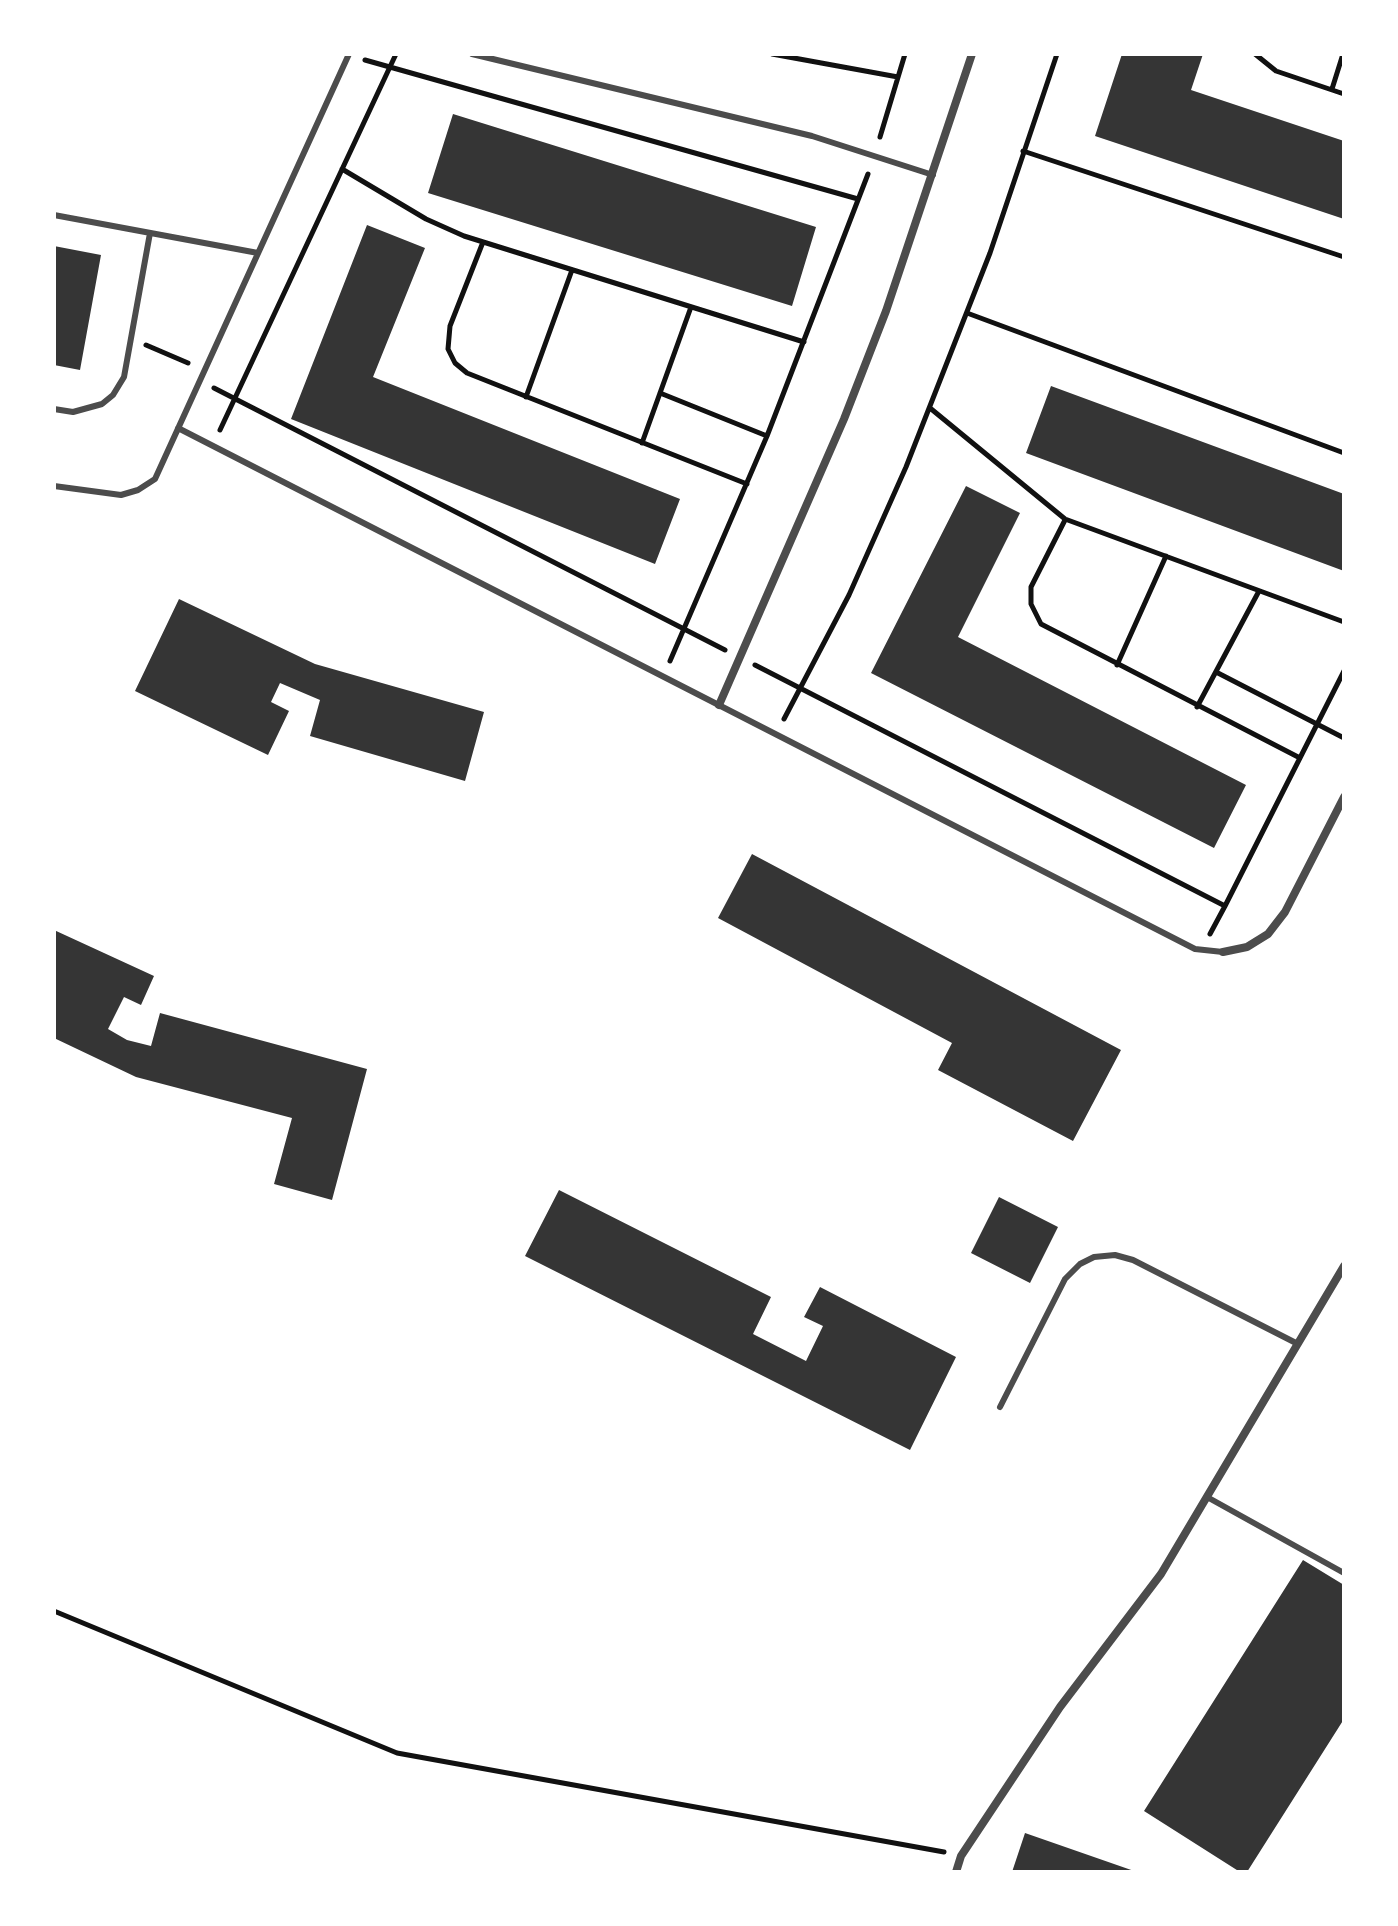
<!DOCTYPE html>
<html>
<head>
<meta charset="utf-8">
<style>
	body { margin:0 }
	#map { position:relative; width:1398px; height:1926px; overflow:hidden; background:#fff; font-family:"DejaVu Sans",sans-serif }
	canvas { display:block }
	.frame { position:absolute; inset:0; border:56px solid #fff; pointer-events:none }
</style>
</head>
<body>
<div id="map">
<canvas width="1398" height="1926"></canvas>
<div class="frame"></div>
</div>
<script>
const g = document.querySelector('canvas').getContext('2d');
g.lineJoin = 'round';
function fillPath(path, color) { g.fillStyle = color; g.fill(path, 'evenodd'); }
const toPath = rows => new Path2D(rows.map(r => 'M' + r).join(''));
function stroke(path, color, width, dash) { g.strokeStyle = color; g.lineWidth = width; g.lineCap = dash ? 'butt' : 'round'; g.setLineDash(dash || []); g.stroke(path); }
fillPath(toPath([
	[1122,54,1203,54,1191,90,1344,141,1344,219,1095,136],
	[453,114,816,227,792,306,428,193],
	[367,225,425,248,373,377,680,499,655,564,291,419],
	[54,246,101,255,80,370,54,365],
	[1051,386,1344,494,1344,571,1026,453],
	[966,486,1020,513,958,637,1246,785,1214,848,871,673],
	[179,599,315,664,484,712,465,781,310,736,320,700,280,683,271,702,289,711,268,755,135,691],
	[752,854,1121,1050,1073,1141,938,1070,952,1043,718,918],
	[54,930,154,976,141,1005,124,997,108,1029,127,1040,151,1046,160,1013,367,1069,332,1200,274,1184,292,1118,136,1077,54,1038],
	[559,1190,771,1297,753,1334,806,1361,823,1326,804,1317,820,1287,956,1357,910,1450,525,1256],
	[999,1197,1058,1227,1030,1283,971,1253],
	[1303,1560,1344,1585,1344,1719,1247,1872,1240,1872,1144,1811],
	[1025,1833,1137,1872,1012,1872]
]), '#353535');
stroke(toPath([
	[772,54,898,77],
	[1255,54,1276,71,1344,94],
	[365,60,858,199],
	[1332,89,1343,54],
	[880,137,905,54],
	[1023,151,1344,257],
	[342,169,426,219,464,236,804,342],
	[483,242,450,326,448,349,455,363,467,373,747,484],
	[967,313,1344,453],
	[146,345,188,363],
	[214,388,725,650],
	[660,393,767,436],
	[526,397,572,270],
	[930,408,1065,519,1344,622],
	[220,430,396,54],
	[642,443,691,307],
	[1065,520,1031,587,1031,604,1041,624,1300,758],
	[670,661,767,436,868,174],
	[755,665,1225,906,1344,671],
	[1117,665,1166,556],
	[1216,672,1344,738],
	[1197,707,1259,591],
	[784,719,849,595,906,467,990,253,1057,54],
	[1210,934,1225,906],
	[54,1611,397,1753,944,1852]
]), '#111', 5);
stroke(toPath([
	[472,54,812,136,933,175],
	[54,215,258,253],
	[54,409,73,412,102,404,113,395,124,377,150,233],
	[178,428,1195,949,1223,952],
	[54,486,121,495,138,490,155,479,349,54],
	[1000,1407,1065,1279,1080,1264,1094,1257,1115,1255,1133,1260,1296,1343],
	[1207,1497,1344,1573]
]), '#4c4c4c', 6);
stroke(toPath([
	[719,705,844,419,886,311,972,54],
	[1223,952,1247,947,1268,934,1285,912,1344,797],
	[956,1872,961,1856,1060,1707,1161,1574,1344,1266]
]), '#4c4c4c', 8);
</script>
</body>
</html>
